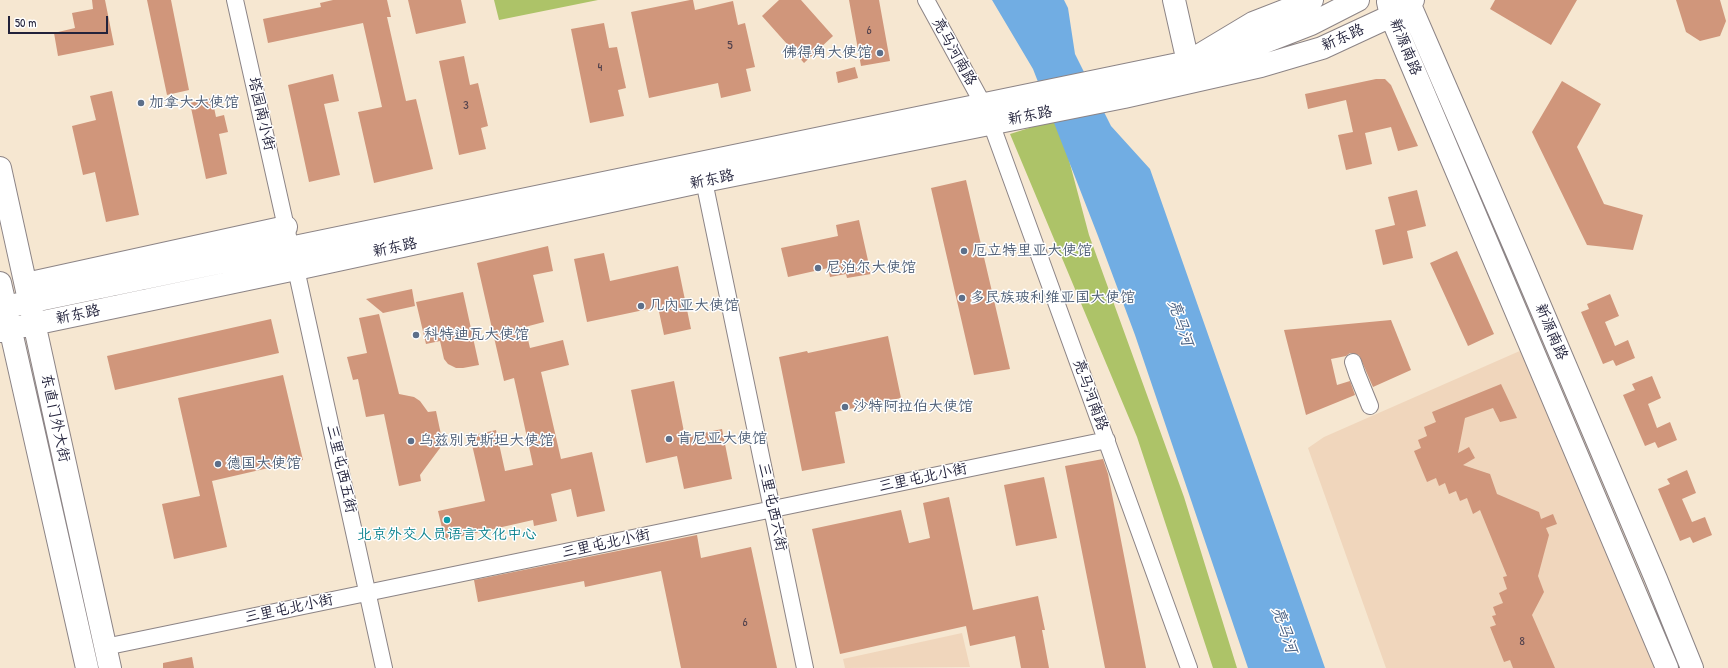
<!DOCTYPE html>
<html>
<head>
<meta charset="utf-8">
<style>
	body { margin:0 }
	#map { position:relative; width:1728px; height:668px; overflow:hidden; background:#f6e7d1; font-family:"Patrick Hand",sans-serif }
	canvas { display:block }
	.scale { position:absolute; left:8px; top:16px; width:100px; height:18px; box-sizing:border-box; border:2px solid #22223b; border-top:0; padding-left:5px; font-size:12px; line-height:14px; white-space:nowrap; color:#22223b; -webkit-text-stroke:3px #fff; paint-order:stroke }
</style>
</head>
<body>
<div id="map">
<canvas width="1728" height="668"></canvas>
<div class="scale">50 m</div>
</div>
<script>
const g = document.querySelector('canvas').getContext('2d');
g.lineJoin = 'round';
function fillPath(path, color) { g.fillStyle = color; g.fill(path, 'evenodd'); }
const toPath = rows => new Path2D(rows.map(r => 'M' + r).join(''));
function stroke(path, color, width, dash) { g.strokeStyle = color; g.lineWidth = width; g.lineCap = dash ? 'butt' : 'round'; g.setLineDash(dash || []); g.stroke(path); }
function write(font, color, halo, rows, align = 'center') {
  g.font = font + ' "Patrick Hand","LXGW WenKai TC",sans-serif'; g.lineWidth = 3; g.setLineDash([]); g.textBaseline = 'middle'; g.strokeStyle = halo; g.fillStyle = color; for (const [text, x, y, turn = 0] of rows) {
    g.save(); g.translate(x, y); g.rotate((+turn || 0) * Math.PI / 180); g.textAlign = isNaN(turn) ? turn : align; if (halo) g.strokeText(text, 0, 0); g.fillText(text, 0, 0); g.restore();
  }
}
fillPath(toPath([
	[1522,350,1659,668,1386,668,1308,448,1324,437],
	[962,633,970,667,845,668,843,659]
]), '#f0d6bc');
fillPath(toPath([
	[494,0,598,0,499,20],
	[1058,119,1089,235,1184,497,1237,668,1213,668,1137,437,1010,134]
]), '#adc368');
fillPath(toPath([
	[992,0,1064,0,1068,8,1075,54,1111,126,1150,169,1325,668,1248,668,1135,335,1098,236,1033,69]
]), '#71ade3');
fillPath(toPath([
	[92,0,105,0,114,45,58,56,54,33,75,28,72,13,93,9],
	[147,0,171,0,189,90,167,95],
	[333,0,387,0,391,17,387,17,406,101,416,99,433,169,374,183,358,112,382,107,363,23,268,43,263,19,321,7,320,3],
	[408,0,461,0,466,23,416,34],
	[690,0,693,0,695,10,733,1,738,25,745,23,755,67,746,69,751,91,721,98,718,83,649,98,631,12],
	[779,0,801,0,833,36,804,63,762,16],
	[849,0,879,0,890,61,861,66],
	[1495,0,1577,0,1551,45,1490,9],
	[1676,0,1720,0,1726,21,1720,36,1700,41,1686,32],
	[604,23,609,48,617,47,626,88,618,90,624,116,590,123,571,29],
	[464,56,470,85,478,83,488,126,481,128,486,149,459,155,439,61],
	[855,67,858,78,838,83,836,72],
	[333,74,339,101,324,104,340,175,309,182,288,85],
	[1376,79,1385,79,1391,85,1418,146,1398,151,1391,127,1365,133,1372,164,1346,170,1338,135,1353,132,1346,100,1308,109,1305,94],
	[1562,81,1601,104,1577,147,1604,204,1643,215,1633,250,1587,245,1532,132],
	[112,91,139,215,106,222,95,172,83,175,72,126,96,120,90,96],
	[212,98,216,117,224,115,228,132,219,134,227,174,206,179,190,103],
	[966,180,1010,369,974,375,931,188],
	[1417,190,1426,226,1407,231,1413,258,1383,265,1375,230,1395,225,1388,197],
	[859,220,871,274,847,278,846,274,830,277,828,268,788,277,781,248,838,236,836,225],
	[548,246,553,271,533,275,544,322,525,327,530,348,563,340,569,365,541,372,561,459,592,452,605,511,577,517,571,489,551,494,557,521,534,526,533,520,445,540,438,511,485,501,470,436,496,430,505,471,533,465,514,378,504,381,477,263],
	[1457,251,1494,334,1468,346,1430,263],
	[604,253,610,281,678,266,691,329,664,335,658,307,587,322,574,259],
	[412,289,415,306,383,313,366,299],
	[463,292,479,365,463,368,456,368,448,364,444,359,440,341,426,344,416,302],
	[1610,294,1619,316,1605,322,1615,346,1628,340,1635,358,1616,366,1613,360,1603,364,1581,312,1589,309,1587,304],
	[379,314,399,394,414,397,420,401,428,412,436,411,443,444,420,475,421,481,399,486,384,414,366,417,358,379,353,380,347,357,367,353,359,318],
	[271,319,279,353,115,390,107,356],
	[1391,320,1411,370,1373,387,1359,355,1350,353,1346,356,1331,359,1337,385,1350,381,1355,395,1306,415,1284,330],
	[888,336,901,398,835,412,845,463,802,471,779,357,807,351,808,353],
	[283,375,303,460,212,481,227,547,174,559,162,504,200,496,178,398],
	[1652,376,1661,398,1648,404,1657,428,1670,422,1677,440,1658,448,1655,442,1645,446,1623,395,1635,390,1632,384],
	[674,381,685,437,722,429,732,479,684,489,677,456,646,463,631,390],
	[1501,384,1517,418,1500,422,1493,408,1465,418,1458,453,1469,447,1475,458,1463,465,1490,474,1497,494,1539,512,1541,519,1553,514,1557,524,1546,528,1549,535,1538,576,1544,592,1532,615,1555,668,1513,668,1510,660,1504,662,1490,627,1496,625,1492,616,1496,615,1493,607,1503,603,1499,593,1507,589,1503,577,1507,576,1480,510,1473,514,1467,498,1460,501,1456,491,1449,494,1445,483,1439,486,1436,478,1427,482,1414,451,1421,448,1418,440,1427,436,1424,427,1436,422,1432,412],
	[1103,459,1108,474,1146,668,1105,668,1065,466],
	[1687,470,1696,493,1682,499,1692,522,1705,517,1712,535,1693,543,1690,537,1680,541,1658,489,1670,484,1667,479],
	[1044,477,1057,538,1016,546,1004,485],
	[949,497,973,610,1038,596,1045,630,1042,630,1049,668,1021,668,1015,636,970,646,966,626,840,654,812,529,901,510,909,543,930,538,923,503],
	[697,535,701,558,751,547,777,668,681,668,661,571,585,587,584,581,478,602,474,580],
	[192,657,194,668,163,668,163,663]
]), '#d0967b');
const street = toPath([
	[235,0,288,236],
	[926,0,983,104],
	[991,123,1189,668],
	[704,181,805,668],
	[296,269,384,668],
	[1353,362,1357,374,1370,406],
	[105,647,1107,440]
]);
const secondary = toPath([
	[1174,0,1188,62,1253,23,1312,0],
	[1403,0,1410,5,1520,259,1656,579,1692,668],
	[1388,2,1391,16,1667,668],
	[0,168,110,668],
	[0,283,87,668],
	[26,284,286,227],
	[0,308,1188,62,1257,45,1311,24,1358,0],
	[0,331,296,269,704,181,1124,97,1261,66,1322,48,1391,16,1410,5,1413,0]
]);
stroke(street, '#8c8486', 18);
stroke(secondary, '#8c8486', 24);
stroke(street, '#fff', 16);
stroke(secondary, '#fff', 22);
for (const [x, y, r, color] of [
	[880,53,4,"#5c6f8a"],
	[141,103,4,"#5c6f8a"],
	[964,251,4,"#5c6f8a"],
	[818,268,4,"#5c6f8a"],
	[962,298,4,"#5c6f8a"],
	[641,306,4,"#5c6f8a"],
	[416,335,4,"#5c6f8a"],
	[845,407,4,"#5c6f8a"],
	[669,439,4,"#5c6f8a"],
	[411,441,4,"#5c6f8a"],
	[218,464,4,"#5c6f8a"],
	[447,520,4,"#0f9aa8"]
]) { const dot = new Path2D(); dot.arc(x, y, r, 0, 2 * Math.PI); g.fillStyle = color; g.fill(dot); stroke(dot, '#fff', 1.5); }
write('13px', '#4e3f4b', null, [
	["6",869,31],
	["5",730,46],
	["4",600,68],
	["3",466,106],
	["6",745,623],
	["8",1522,642]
]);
write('15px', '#22223b', '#fff', [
	["新东路",1343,38,-24],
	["新源南路",1405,47,68],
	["亮马河南路",954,52,61],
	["塔园南小街",261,114,77],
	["新东路",1030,116,-11],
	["新东路",712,180,-12],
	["新东路",395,248,-12],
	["新东路",78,315,-12],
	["新源南路",1551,332,67],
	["亮马河南路",1090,395,70],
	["东直门外大街",55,418,78],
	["三里屯西五街",341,469,77],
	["三里屯北小街",923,478,-12],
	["三里屯西六街",772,507,78],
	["三里屯北小街",606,544,-12],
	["三里屯北小街",289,609,-12]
]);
write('15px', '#4e5e75', '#fff', [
	["佛得角大使馆",872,53,"right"],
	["加拿大大使馆",149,103],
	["厄立特里亚大使馆",972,251],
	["尼泊尔大使馆",826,268],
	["多民族玻利维亚国大使馆",970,298],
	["几内亚大使馆",649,306],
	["科特迪瓦大使馆",424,335],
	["沙特阿拉伯大使馆",853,407],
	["肯尼亚大使馆",677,439],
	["乌兹别克斯坦大使馆",419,441],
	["德国大使馆",226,464]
], 'left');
write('15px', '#0d838f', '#fff', [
	["北京外交人员语言文化中心",447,535]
]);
write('italic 16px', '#425a7e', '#fff', [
	["亮马河",1180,323,71],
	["亮马河",1284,630,71]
]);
</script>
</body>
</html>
